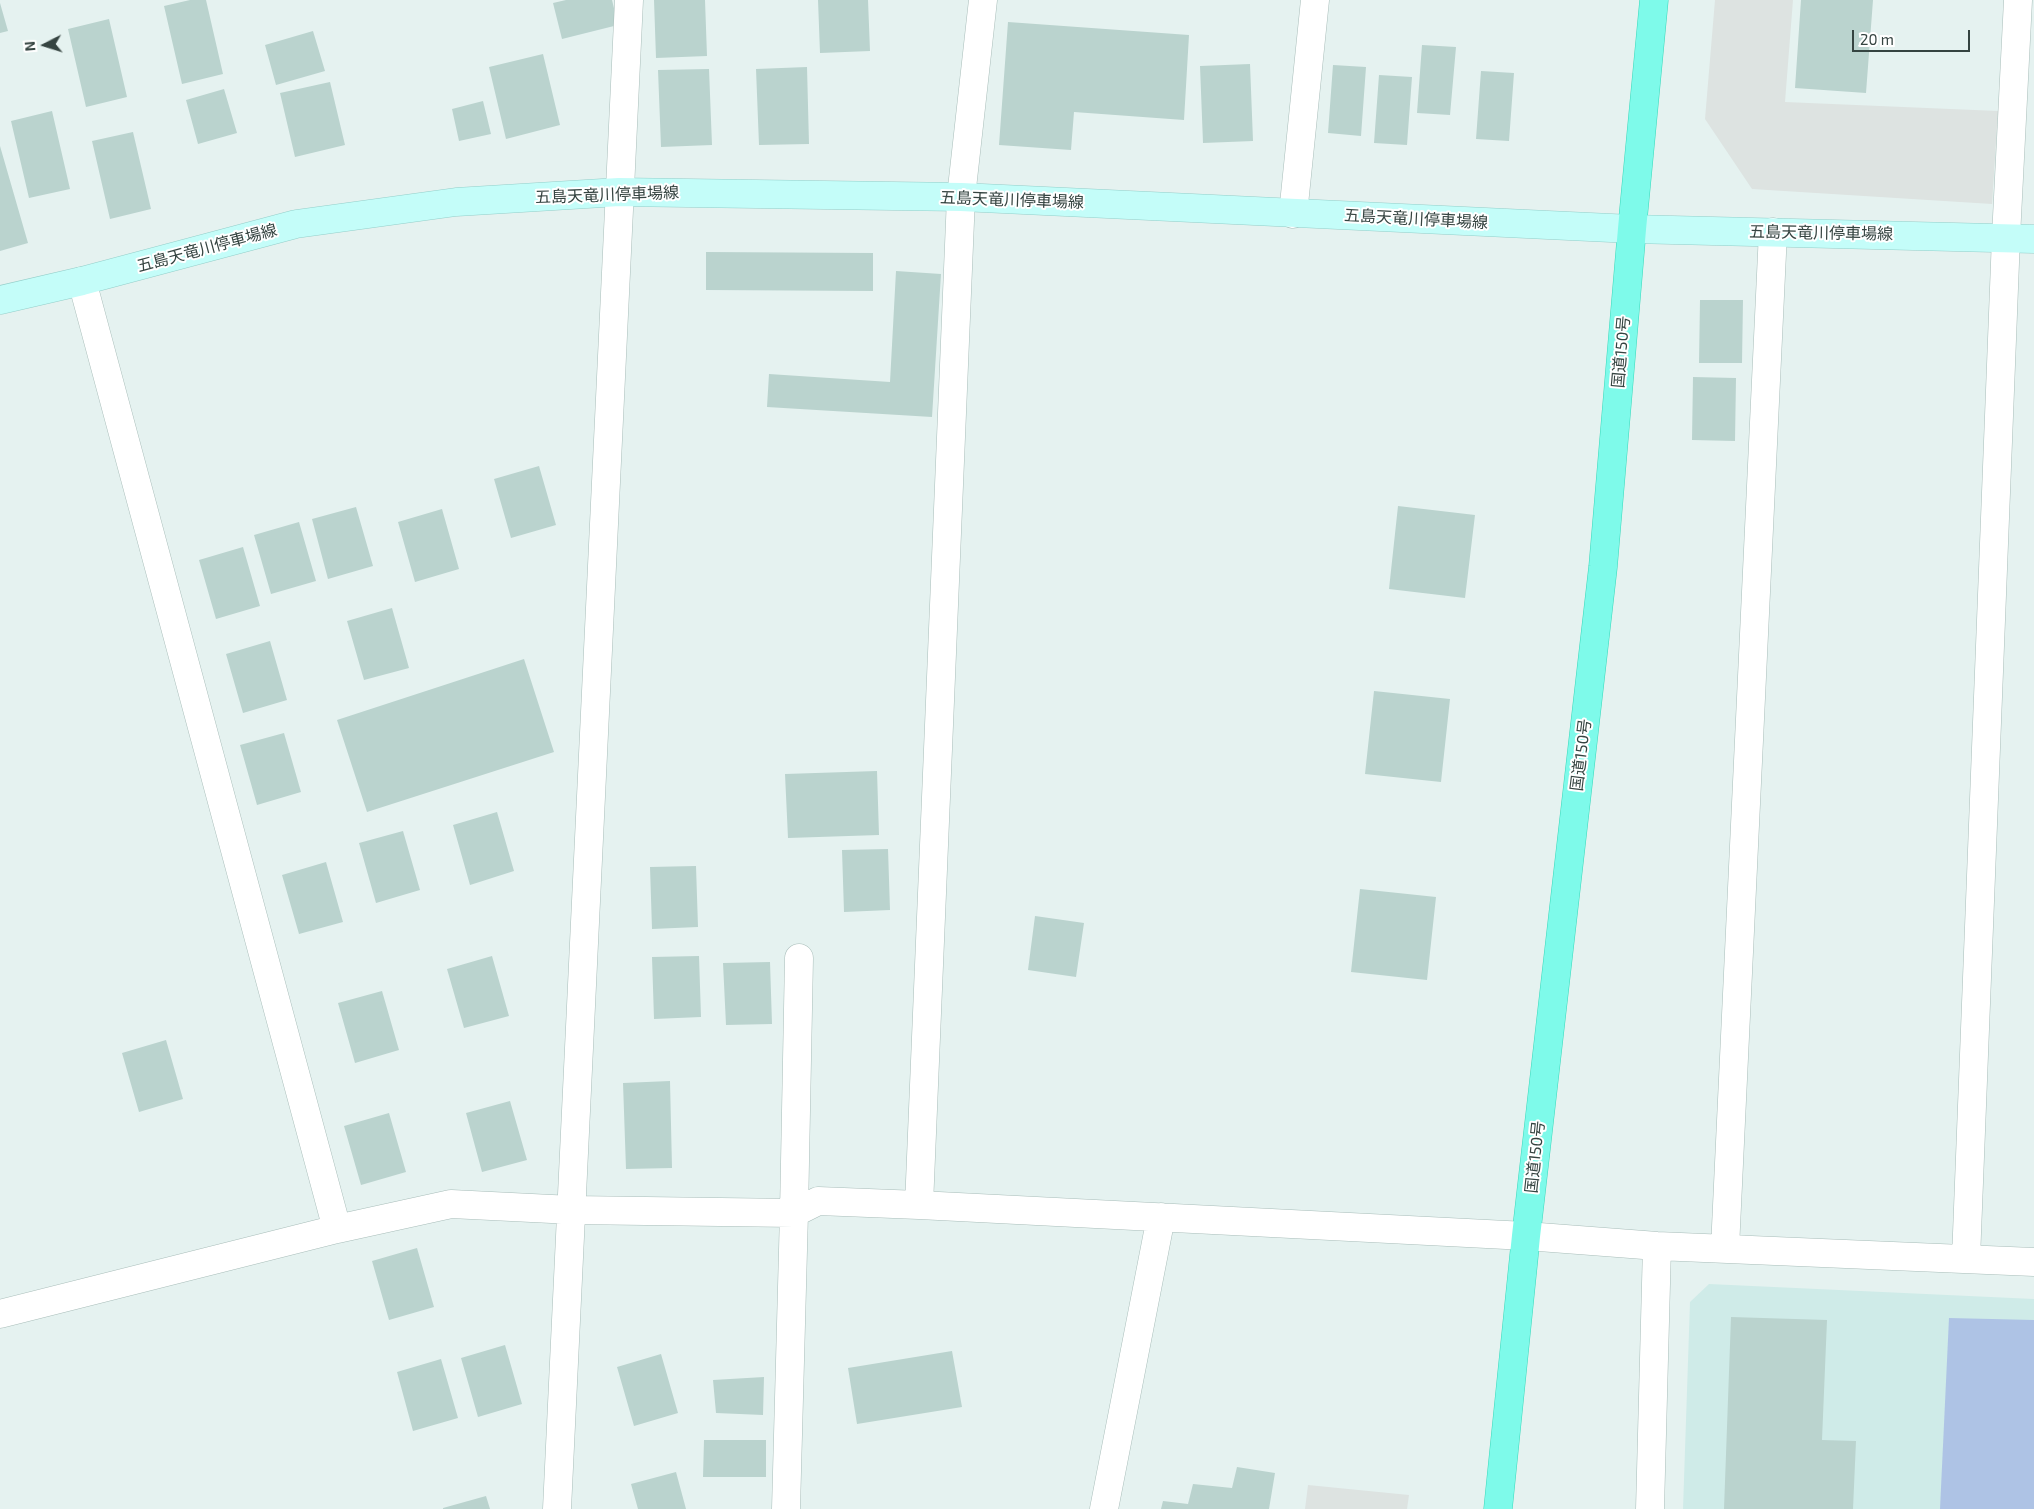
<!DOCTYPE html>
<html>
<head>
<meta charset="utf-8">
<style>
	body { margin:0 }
	#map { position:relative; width:2034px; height:1509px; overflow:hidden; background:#e5f2f0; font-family:"Exo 2",sans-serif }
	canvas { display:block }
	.north { position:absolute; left:20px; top:20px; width:50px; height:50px; -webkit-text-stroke:4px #fff; paint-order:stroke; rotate:265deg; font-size:14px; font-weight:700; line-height:20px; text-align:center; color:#354441 }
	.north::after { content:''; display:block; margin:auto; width:18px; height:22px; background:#354441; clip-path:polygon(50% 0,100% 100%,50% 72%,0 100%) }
	.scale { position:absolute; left:1852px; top:30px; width:118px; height:22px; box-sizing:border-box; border:2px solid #354441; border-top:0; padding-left:6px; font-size:15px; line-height:18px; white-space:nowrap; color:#354441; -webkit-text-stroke:4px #fff; paint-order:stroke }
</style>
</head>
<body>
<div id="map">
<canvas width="2034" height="1509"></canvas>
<div class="north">N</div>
<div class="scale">20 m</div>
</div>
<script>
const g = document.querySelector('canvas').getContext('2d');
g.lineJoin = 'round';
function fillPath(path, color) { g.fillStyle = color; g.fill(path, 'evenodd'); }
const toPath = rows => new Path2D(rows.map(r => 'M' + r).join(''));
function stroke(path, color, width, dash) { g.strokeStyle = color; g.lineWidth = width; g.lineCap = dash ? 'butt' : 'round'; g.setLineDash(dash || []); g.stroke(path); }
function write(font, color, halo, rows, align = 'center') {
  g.font = font + ' "Exo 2","Noto Sans JP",sans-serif'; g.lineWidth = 4; g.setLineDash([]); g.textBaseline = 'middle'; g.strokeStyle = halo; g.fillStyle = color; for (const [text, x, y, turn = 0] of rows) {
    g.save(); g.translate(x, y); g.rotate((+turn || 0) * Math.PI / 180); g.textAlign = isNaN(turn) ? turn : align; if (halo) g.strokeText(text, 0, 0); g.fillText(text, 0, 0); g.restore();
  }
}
fillPath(toPath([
	[1709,1284,2034,1299,2034,1509,1683,1509,1690,1302]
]), '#cfebe8');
fillPath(toPath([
	[1949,1318,2034,1320,2034,1509,1940,1509]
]), '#aec3e5');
fillPath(toPath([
	[1715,0,1793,0,1785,102,1998,111,1992,204,1752,189,1705,119],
	[1308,1485,1409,1495,1407,1509,1305,1509]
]), '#dde3e1');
fillPath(toPath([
	[190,0,206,0,223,74,182,84,164,6],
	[566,0,612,0,618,25,562,39,553,3],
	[654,0,705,0,707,56,656,58],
	[818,0,868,0,870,51,820,53],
	[1801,0,1873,0,1866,93,1795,88],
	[0,3,8,31,0,33],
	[109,19,127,97,86,107,68,29],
	[1008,22,1189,35,1184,120,1074,112,1071,150,999,145],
	[313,31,325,71,276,85,265,45],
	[1422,45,1456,47,1450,115,1417,113],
	[543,54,560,125,506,139,489,67],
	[1250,64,1253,141,1203,143,1200,66],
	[1333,65,1366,67,1361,136,1328,133],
	[807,67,809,144,759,145,756,69],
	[709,69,712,145,661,147,658,70],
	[1481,71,1514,73,1509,141,1476,139],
	[1379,75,1412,77,1407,145,1374,143],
	[330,82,345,145,295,157,280,93],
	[224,89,237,133,198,144,186,100],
	[483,101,491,134,459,141,452,109],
	[52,111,70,189,29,198,11,121],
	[133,132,151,209,110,219,92,141],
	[0,146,28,243,0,251],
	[706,252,873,253,873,291,706,290],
	[896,271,941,274,932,417,767,407,769,374,890,382],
	[1700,300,1743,300,1742,363,1699,363],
	[1693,377,1736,378,1735,441,1692,440],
	[539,466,556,525,511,538,494,479],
	[1398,506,1475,515,1465,598,1389,589],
	[356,507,373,566,328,579,312,519],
	[442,509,459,569,415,582,398,522],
	[299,522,316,581,271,594,254,535],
	[243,547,260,606,216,619,199,560],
	[392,608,409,668,364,680,347,621],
	[270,641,287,700,243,713,226,654],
	[524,659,554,752,367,812,337,720],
	[1374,691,1450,699,1441,782,1365,774],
	[284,733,301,792,257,805,240,745],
	[877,771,879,835,788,838,785,774],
	[497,812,514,871,470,885,453,825],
	[403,831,420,890,376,903,359,843],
	[888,849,890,910,844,912,842,850],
	[326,862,343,922,299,934,282,875],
	[696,866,698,927,652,929,650,867],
	[1360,889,1436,897,1427,980,1351,972],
	[1035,916,1084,923,1076,977,1028,970],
	[492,956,509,1016,464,1028,447,969],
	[699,956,701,1017,654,1019,652,957],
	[770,962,772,1024,726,1025,723,963],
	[382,991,399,1050,355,1063,338,1003],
	[166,1040,183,1099,139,1112,122,1053],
	[670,1081,672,1168,626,1169,623,1083],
	[510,1101,527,1160,482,1172,466,1113],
	[389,1113,406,1172,361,1185,344,1126],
	[417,1248,434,1307,389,1320,372,1261],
	[1731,1317,1827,1320,1822,1440,1856,1441,1853,1509,1724,1509],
	[505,1345,522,1404,478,1417,461,1358],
	[952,1351,962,1407,857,1424,848,1368],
	[661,1354,678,1413,634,1426,617,1367],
	[441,1359,458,1418,413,1431,397,1372],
	[764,1377,763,1415,716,1413,713,1380],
	[704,1440,766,1440,766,1477,703,1477],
	[1237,1467,1275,1473,1269,1509,1161,1509,1163,1501,1188,1504,1193,1484,1232,1488],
	[676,1472,686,1509,638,1509,631,1484],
	[486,1496,490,1509,443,1509,443,1508]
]), '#bad3ce');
const minor = toPath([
	[1293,214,1315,0],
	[82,281,337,1229],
	[919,1205,961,197,983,0],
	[1725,1248,1773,232],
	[1966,1259,2006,237,2018,0],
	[0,1314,337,1229,451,1204,572,1210,794,1213,818,1201,919,1205,1526,1236,1657,1246,2034,1262],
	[557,1509,629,0],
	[786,1509,794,1213,799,958],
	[1104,1509,1161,1217],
	[1650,1509,1657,1246]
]);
const secondary = toPath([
	[0,300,82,281,296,224,456,202,619,192,961,197,1632,229,2034,239]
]);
const trunk = toPath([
	[1498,1509,1526,1236,1603,567,1632,229,1654,0]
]);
stroke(minor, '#a8bdb9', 29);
stroke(secondary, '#94cec9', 29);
stroke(trunk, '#38d8ba', 29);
stroke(minor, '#fff', 28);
stroke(secondary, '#c4fdf9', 28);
stroke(trunk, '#7efaea', 28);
write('16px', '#354441', '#fff', [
	["五島天竜川停車場線",607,195,-2],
	["五島天竜川停車場線",1012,200,2],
	["五島天竜川停車場線",1416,219,3],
	["五島天竜川停車場線",1821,233,1],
	["五島天竜川停車場線",207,248,-15],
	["国道150号",1621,352,-85],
	["国道150号",1581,755,-83],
	["国道150号",1535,1157,-84]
]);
</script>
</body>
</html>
